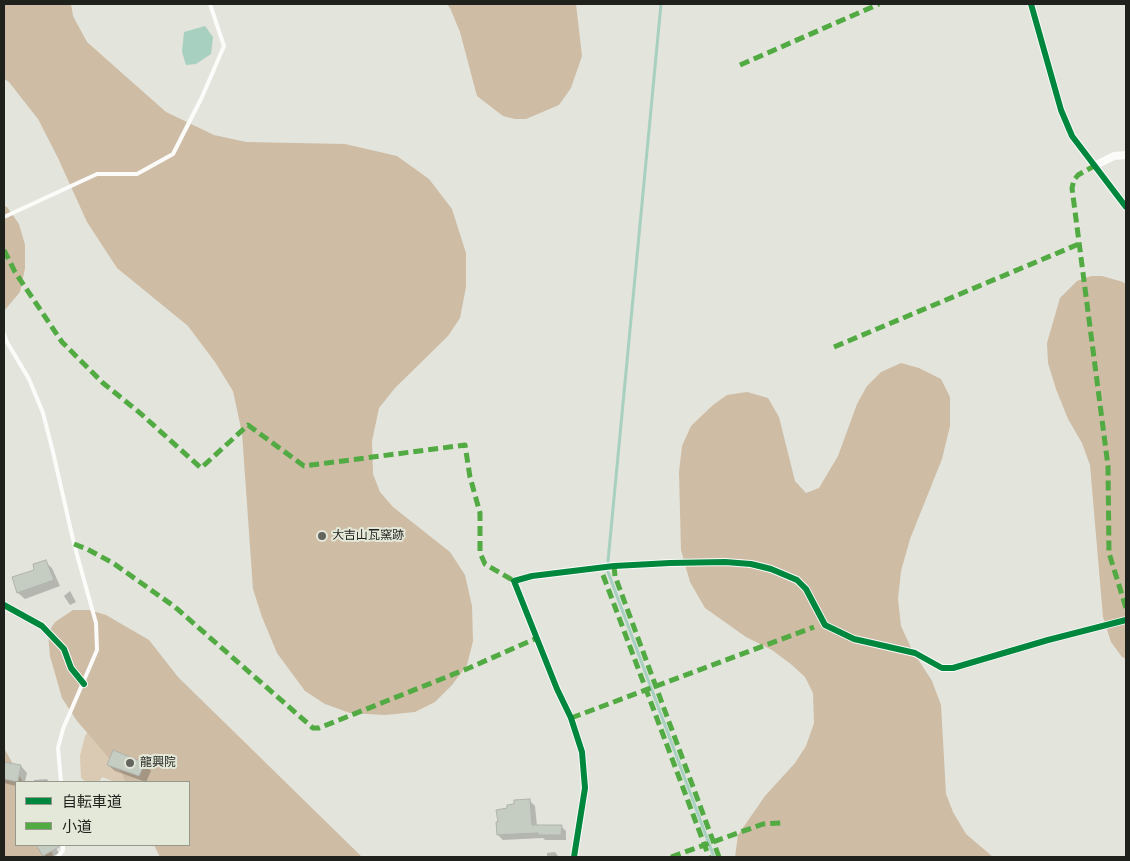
<!DOCTYPE html>
<html>
<head>
<meta charset="utf-8">
<style>
	body { margin:0 }
	#map { position:relative; width:1130px; height:861px; overflow:hidden; background:#e3e4dc; font-family:Arial,"Noto Sans JP",sans-serif }
	canvas { display:block }
	.frame { position:absolute; inset:0; border:5px solid #1f211c; pointer-events:none }
	.legend { position:absolute; left:15px; top:781px; width:175px; height:65px; box-sizing:border-box; background:#e4e8d9; border:1px solid #95988d; margin:0; padding:6px 9px; list-style:none; font-size:15px; color:#1f211c }
	.legend li { display:flex; align-items:center; gap:10px; height:25px }
	.legend b { width:25px; border:1px solid #95988d }
</style>
</head>
<body>
<div id="map">
<canvas width="1130" height="861"></canvas>
<div class="frame"></div>
<ul class="legend">
<li><b style="height:6px;background:#00873e"></b>自転車道</li>
<li><b style="height:6px;background:#52aa43"></b>小道</li>
</ul>
</div>
<script>
const g = document.querySelector('canvas').getContext('2d');
g.lineJoin = 'round';
function fillPath(path, color) { g.fillStyle = color; g.fill(path, 'evenodd'); }
const toPath = rows => new Path2D(rows.map(r => 'M' + r).join(''));
function stroke(path, color, width, dash) { g.strokeStyle = color; g.lineWidth = width; g.lineCap = dash ? 'butt' : 'round'; g.setLineDash(dash || []); g.stroke(path); }
function write(font, color, halo, rows, align = 'center') {
  g.font = font + ' Arial,"Noto Sans JP",sans-serif'; g.lineWidth = 4; g.setLineDash([]); g.textBaseline = 'middle'; g.strokeStyle = halo; g.fillStyle = color; for (const [text, x, y, turn = 0] of rows) {
    g.save(); g.translate(x, y); g.rotate((+turn || 0) * Math.PI / 180); g.textAlign = isNaN(turn) ? turn : align; if (halo) g.strokeText(text, 0, 0); g.fillText(text, 0, 0); g.restore();
  }
}
fillPath(toPath([
	[96,720,157,782,115,782,102,777,99,782,86,782,81,778,80,756,85,736]
]), '#dbcab3');
fillPath(toPath([
	[4,4,71,4,73,16,87,42,166,112,214,135,246,142,345,144,397,156,429,179,452,209,466,253,466,287,460,318,448,336,395,388,379,408,372,441,373,474,380,492,393,507,450,552,465,575,472,606,473,641,467,665,452,685,435,702,415,712,385,715,350,713,325,704,305,691,277,653,262,617,253,589,242,433,233,391,215,362,188,326,117,268,87,222,58,158,38,119,9,82,4,79],
	[447,4,576,4,582,56,571,88,559,105,526,119,515,119,503,116,477,96,460,32,450,8],
	[4,206,7,207,19,224,25,245,25,268,20,292,4,311],
	[1091,276,1102,276,1123,282,1126,285,1126,659,1122,657,1111,642,1103,617,1090,465,1082,443,1068,419,1056,389,1048,363,1047,343,1060,298,1077,281],
	[901,363,919,368,941,379,950,397,950,426,942,459,910,539,901,571,898,599,901,626,912,650,932,681,941,705,946,794,953,812,966,834,993,857,735,857,738,835,765,796,795,763,806,746,814,723,813,693,805,677,792,665,772,650,746,637,705,608,690,582,681,550,679,472,682,446,691,426,713,405,727,395,747,392,768,398,779,417,795,481,806,493,819,488,838,456,857,404,867,386,881,372],
	[73,610,89,610,106,615,149,640,178,677,362,857,160,857,154,845,189,845,189,782,125,782,122,773,77,721,62,698,50,656,48,633,55,622],
	[4,748,23,782,16,782,16,845,51,845,53,857,4,857]
]), '#cebca4');
fillPath(toPath([
	[205,26,213,37,211,54,196,64,186,65,182,52,184,32]
]), '#a8d0c0');
fillPath(toPath([
	[45,562,52,568,60,586,25,599,18,593,14,578,36,571],
	[70,591,76,602,70,605,64,596],
	[114,751,145,764,151,771,146,782,115,771,108,765],
	[4,764,21,766,27,773,25,782,16,782,16,786,4,783],
	[47,779,49,782,34,782,34,780],
	[530,801,535,806,537,826,561,826,566,831,566,840,545,840,543,838,503,840,498,835,508,810],
	[38,845,54,845,59,853,52,857,46,857],
	[555,852,559,857,524,857,547,856,547,853]
]), '#0003');
stroke(toPath([
	[608,561,661,4],
	[608,572,714,857]
]), '#a8d0c0', 3);
const building = toPath([
	[46,560,54,580,17,593,12,577,34,570,33,564,46,560],
	[113,750,145,763,139,776,107,765,113,750],
	[4,762,21,765,18,782,4,779,4,762],
	[530,799,532,825,562,825,561,835,538,835,538,833,497,835,496,822,498,822,496,810,507,808,507,805,514,804,514,800,530,799],
	[36,845,59,845,59,847,43,856,36,845]
]);
fillPath(building, '#c5cdc2');
stroke(building, '#b0b2ad', 1);
stroke(toPath([
	[4,217,97,174,137,174,173,154,202,97,224,46,210,4],
	[4,334,7,342,29,379,43,413,53,452,74,544,96,623,97,650,63,729,58,748,61,782],
	[58,857,63,850,63,845]
]), '#fbfbfa', 4);
stroke(toPath([
	[1031,4,1061,110,1072,136,1126,207],
	[1096,165,1114,156,1126,155],
	[4,605,42,626,64,649,71,668,84,684],
	[574,857,585,788,582,752,571,718,557,689,514,581,532,576,614,566,670,563,725,562,751,564,771,569,797,580,806,589,825,625,854,639,915,653,942,668,953,668,1048,640,1126,620]
]), '#fbfbfa', 8);
stroke(toPath([
	[740,65,879,4],
	[1096,165,1078,175,1074,180,1072,188,1108,466,1109,553,1126,608],
	[4,250,15,272,62,342,103,383,140,413,201,468,248,425,304,466,465,445,470,477,480,513,480,553,485,564,514,581],
	[834,347,1079,244],
	[74,544,87,549,113,563,175,607,313,728,319,728,469,668,537,638],
	[614,566,615,576,719,857],
	[603,575,709,857],
	[571,718,814,627],
	[671,857,763,824,782,823]
]), '#52aa43', 5, [10, 5]);
stroke(toPath([
	[1031,4,1061,110,1072,136,1126,207],
	[4,605,42,626,64,649,71,668,84,684],
	[574,857,585,788,582,752,571,718,557,689,514,581,532,576,614,566,670,563,725,562,751,564,771,569,797,580,806,589,825,625,854,639,915,653,942,668,953,668,1048,640,1126,620]
]), '#00873e', 6);
for (const [x, y, r, color] of [
	[322,536,5,"#64655f"],
	[130,763,5,"#64655f"]
]) { const dot = new Path2D(); dot.arc(x, y, r, 0, 2 * Math.PI); g.fillStyle = color; g.fill(dot); stroke(dot, '#e4e8d9', 2); }
write('12px', '#1f211c', '#e4e8d9', [
	["大吉山瓦窯跡",332,536],
	["龍興院",140,763]
], 'left');
</script>
</body>
</html>
